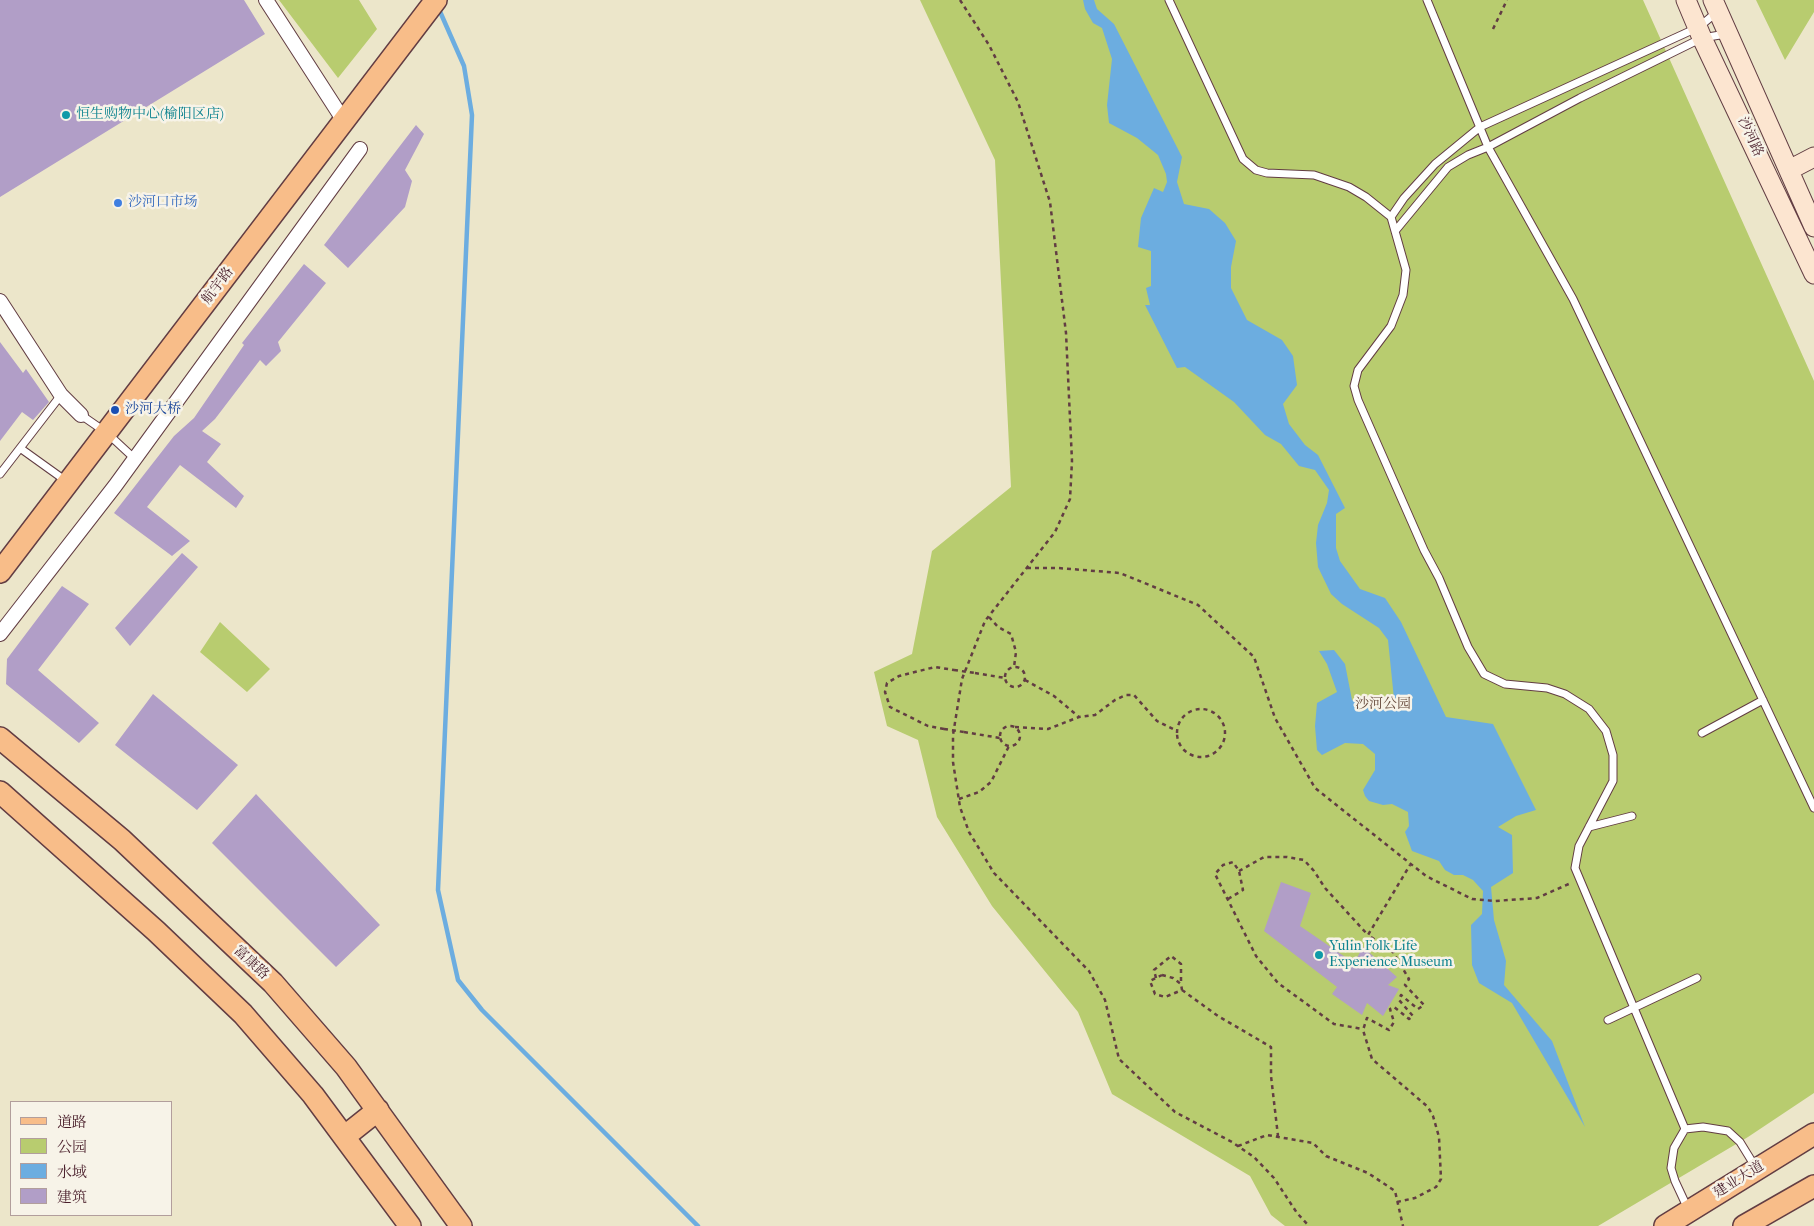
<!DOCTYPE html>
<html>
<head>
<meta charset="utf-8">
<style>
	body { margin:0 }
	#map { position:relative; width:1814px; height:1226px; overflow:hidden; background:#ece6ca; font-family:"IM FELL French Canon","Noto Serif SC",serif }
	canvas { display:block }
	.legend { position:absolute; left:10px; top:1101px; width:162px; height:115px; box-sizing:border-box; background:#f7f3e8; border:1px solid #b29e9c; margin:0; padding:6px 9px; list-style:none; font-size:15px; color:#4a1f2b }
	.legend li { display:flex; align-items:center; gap:10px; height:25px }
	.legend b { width:25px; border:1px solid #b29e9c }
</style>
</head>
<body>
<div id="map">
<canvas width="1814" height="1226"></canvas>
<ul class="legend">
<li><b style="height:6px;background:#f8bd89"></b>道路</li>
<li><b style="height:14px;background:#b8cc6f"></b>公园</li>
<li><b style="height:14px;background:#6cade0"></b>水域</li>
<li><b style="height:14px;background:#b19ec7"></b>建筑</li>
</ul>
</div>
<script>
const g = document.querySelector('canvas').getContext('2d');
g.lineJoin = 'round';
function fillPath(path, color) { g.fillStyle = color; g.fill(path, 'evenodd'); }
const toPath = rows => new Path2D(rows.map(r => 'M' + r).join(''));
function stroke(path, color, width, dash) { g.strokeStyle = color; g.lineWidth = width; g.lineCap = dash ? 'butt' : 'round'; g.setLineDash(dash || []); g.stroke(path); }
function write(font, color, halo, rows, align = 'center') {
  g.font = font + ' "IM FELL French Canon","Noto Serif SC",serif'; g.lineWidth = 5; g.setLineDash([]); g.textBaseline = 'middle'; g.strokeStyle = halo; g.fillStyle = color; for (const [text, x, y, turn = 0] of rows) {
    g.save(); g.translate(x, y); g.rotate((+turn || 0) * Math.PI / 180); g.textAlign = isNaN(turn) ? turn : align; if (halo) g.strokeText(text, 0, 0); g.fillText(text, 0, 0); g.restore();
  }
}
fillPath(toPath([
	[279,0,359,0,377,29,338,78],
	[920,0,1643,0,1814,381,1814,1093,1748,1137,1598,1226,1285,1226,1271,1215,1250,1176,1112,1094,1078,1012,992,906,937,817,918,740,887,726,874,672,912,654,932,551,1011,487,995,160],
	[1756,0,1814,0,1814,12,1785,60],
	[220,622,270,669,247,692,200,652]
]), '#b8cc6f');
fillPath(toPath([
	[1083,0,1094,0,1097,9,1114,24,1182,157,1177,182,1184,204,1209,209,1225,223,1236,241,1231,267,1231,288,1247,320,1282,340,1293,356,1297,385,1283,404,1289,424,1305,445,1318,455,1345,508,1336,514,1336,548,1340,561,1360,589,1385,598,1401,622,1446,717,1493,724,1536,810,1516,816,1498,827,1512,835,1513,873,1491,887,1494,920,1506,961,1504,985,1552,1041,1585,1127,1512,1003,1479,983,1472,965,1471,925,1482,914,1483,891,1473,880,1463,875,1454,875,1445,870,1439,861,1412,851,1405,832,1409,826,1408,812,1392,804,1383,805,1369,801,1365,796,1363,790,1375,770,1375,754,1363,744,1345,743,1322,755,1317,750,1315,726,1317,703,1337,692,1327,664,1319,651,1334,650,1345,664,1352,700,1376,709,1390,705,1394,699,1388,640,1379,628,1342,604,1331,594,1318,567,1316,543,1318,525,1327,503,1329,490,1315,470,1299,466,1281,444,1265,435,1234,402,1185,367,1177,368,1145,305,1150,305,1146,288,1151,286,1151,251,1138,247,1141,218,1154,188,1163,192,1167,182,1166,174,1158,155,1137,138,1109,123,1107,105,1112,59,1102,28,1093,23,1085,9]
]), '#6cade0');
stroke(toPath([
	[438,7,464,66,472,115,438,890,458,980,482,1010,698,1226]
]), '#6cade0', 4.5);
fillPath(toPath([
	[0,0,244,0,265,34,0,197],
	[416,125,424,134,405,170,412,181,405,207,348,268,324,245],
	[304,264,326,283,278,342,281,351,266,366,260,360,215,419,202,431,221,444,207,462,244,496,236,508,180,465,147,507,190,541,172,556,114,513,174,436,194,418,244,345,242,343],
	[0,342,23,373,26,369,49,402,33,420,22,412,0,441],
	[182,553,198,567,130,646,115,628],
	[62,586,89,604,38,670,99,723,79,743,6,684,7,659],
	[153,694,238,765,197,810,115,745],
	[256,794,380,925,336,967,212,843],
	[1281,882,1311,893,1300,926,1354,963,1363,947,1397,977,1388,985,1399,989,1383,1016,1367,1003,1362,1015,1332,994,1337,987,1264,931]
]), '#b19ec7');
const service = toPath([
	[1169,0,1243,159,1256,170,1267,173,1314,175,1349,187,1366,197,1391,217,1406,270,1403,295,1391,326,1358,370,1354,386,1358,400,1424,550,1439,578,1468,647,1484,674,1505,684,1547,688,1565,694,1589,709,1606,731,1613,755,1613,781,1579,846,1575,868,1685,1129],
	[1427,0,1488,147,1573,299,1814,808],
	[1391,217,1404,198,1435,164,1480,127,1699,27,1718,11],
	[1396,230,1448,167,1468,155,1488,147,1580,98,1702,38,1726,34],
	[81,415,107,433,135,459],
	[20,448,66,481],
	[0,474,61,395],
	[1702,733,1763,700],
	[1589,827,1632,816],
	[1608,1020,1697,978],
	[1685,1129,1703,1127,1728,1131,1740,1142,1756,1168],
	[1685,1129,1674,1148,1671,1168,1675,1181,1688,1209]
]);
const minor = toPath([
	[266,0,344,121],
	[0,301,61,395,81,415],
	[0,634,115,486,360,149]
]);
const secondary = toPath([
	[1686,0,1702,38,1814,274],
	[1713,0,1814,227],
	[1789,170,1814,157]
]);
const primary = toPath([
	[0,572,436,0],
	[0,738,122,840,273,983,346,1067,461,1226],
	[0,792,156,931,243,1014,313,1095,410,1226],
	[344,1137,378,1110],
	[1665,1226,1814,1134],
	[1744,1226,1814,1186]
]);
stroke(service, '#623d43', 9);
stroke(minor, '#623d43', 16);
stroke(secondary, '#623d43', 21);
stroke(primary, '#623d43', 24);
stroke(toPath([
	[960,0,989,45,1018,102,1050,202,1066,333,1072,461,1070,499,1055,532,985,621,962,679,953,735,953,762,960,807,969,832,994,873,1089,971,1105,1000,1119,1059,1175,1112,1232,1142,1254,1157,1274,1178,1297,1213,1309,1226],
	[1493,29,1507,0],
	[1027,568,1058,568,1120,573,1198,605,1254,657,1275,718,1315,788,1426,876,1472,899,1495,901,1537,898,1571,883],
	[989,617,998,627,1011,634,1016,652,1014,667],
	'1005 677a10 10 0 1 1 20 0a10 10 0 1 1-20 0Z',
	[975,673,1005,678],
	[1025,680,1054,696,1079,717],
	'1177 733a24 24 0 1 1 48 0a24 24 0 1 1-48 0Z',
	'1000 736a10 10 0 1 1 20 0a10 10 0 1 1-20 0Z',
	[1015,727,1048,729,1079,717,1095,715,1115,700,1126,695,1134,695,1157,721,1177,731],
	[944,729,928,726,890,707,885,692,887,683,899,676,935,667,954,670],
	[964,732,1000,738],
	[959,799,979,792,991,782,1009,746],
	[1239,871,1264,857,1287,857,1304,860,1314,871,1325,888,1368,935],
	[1228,899,1243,890,1239,871,1233,862,1223,865,1215,874,1256,956,1278,983,1334,1024,1363,1029],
	[1162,975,1173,978,1181,984,1182,990,1165,997,1155,994,1150,981,1162,975],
	[1156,978,1154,970,1171,956,1181,964,1181,984],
	[1182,990,1218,1016,1271,1047,1271,1076,1278,1136],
	[1238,1146,1267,1135,1313,1143,1326,1156,1368,1173,1395,1191,1403,1226],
	[1397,1202,1415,1198,1436,1187,1441,1179,1439,1137,1433,1116,1428,1107,1372,1059,1363,1030,1367,1018,1389,1030,1394,1022,1390,1009,1394,1007,1409,1019,1413,1016,1399,1000,1401,995,1418,1009,1424,1005,1405,985,1409,979,1393,952,1368,935,1410,865]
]), '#623d43', 2.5, [4, 4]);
stroke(service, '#fff', 7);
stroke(minor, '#fff', 14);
stroke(secondary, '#fce5d0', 19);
stroke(primary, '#f8bd89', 21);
stroke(toPath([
	[954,670,975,673],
	[944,729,964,732]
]), '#623d43', 2.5, [4, 4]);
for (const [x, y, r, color] of [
	[66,115,5,"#0f9aa8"],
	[118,203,5,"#3f7fe0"],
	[115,410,5,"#1a4fb4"],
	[1319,955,5,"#0f9aa8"]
]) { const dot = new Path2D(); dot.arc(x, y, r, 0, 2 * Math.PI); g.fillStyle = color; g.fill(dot); stroke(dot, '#f7f3e8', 2); }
write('14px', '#0d838f', '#f7f3e8', [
	["恒生购物中心(榆阳区店)",76,115],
	["Yulin Folk Life",1329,947],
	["Experience Museum",1329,963]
], 'left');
write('14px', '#4a1f2b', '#f7f3e8', [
	["沙河路",1750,137,65],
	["航宇路",218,286,-53],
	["富康路",251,963,43],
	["建业大道",1739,1180,-32]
]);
write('14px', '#366cbe', '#f7f3e8', [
	["沙河口市场",128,203]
], 'left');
write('14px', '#164399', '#f7f3e8', [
	["沙河大桥",125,410]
], 'left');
write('14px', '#664a3c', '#f7f3e8', [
	["沙河公园",1383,705]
]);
</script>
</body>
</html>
